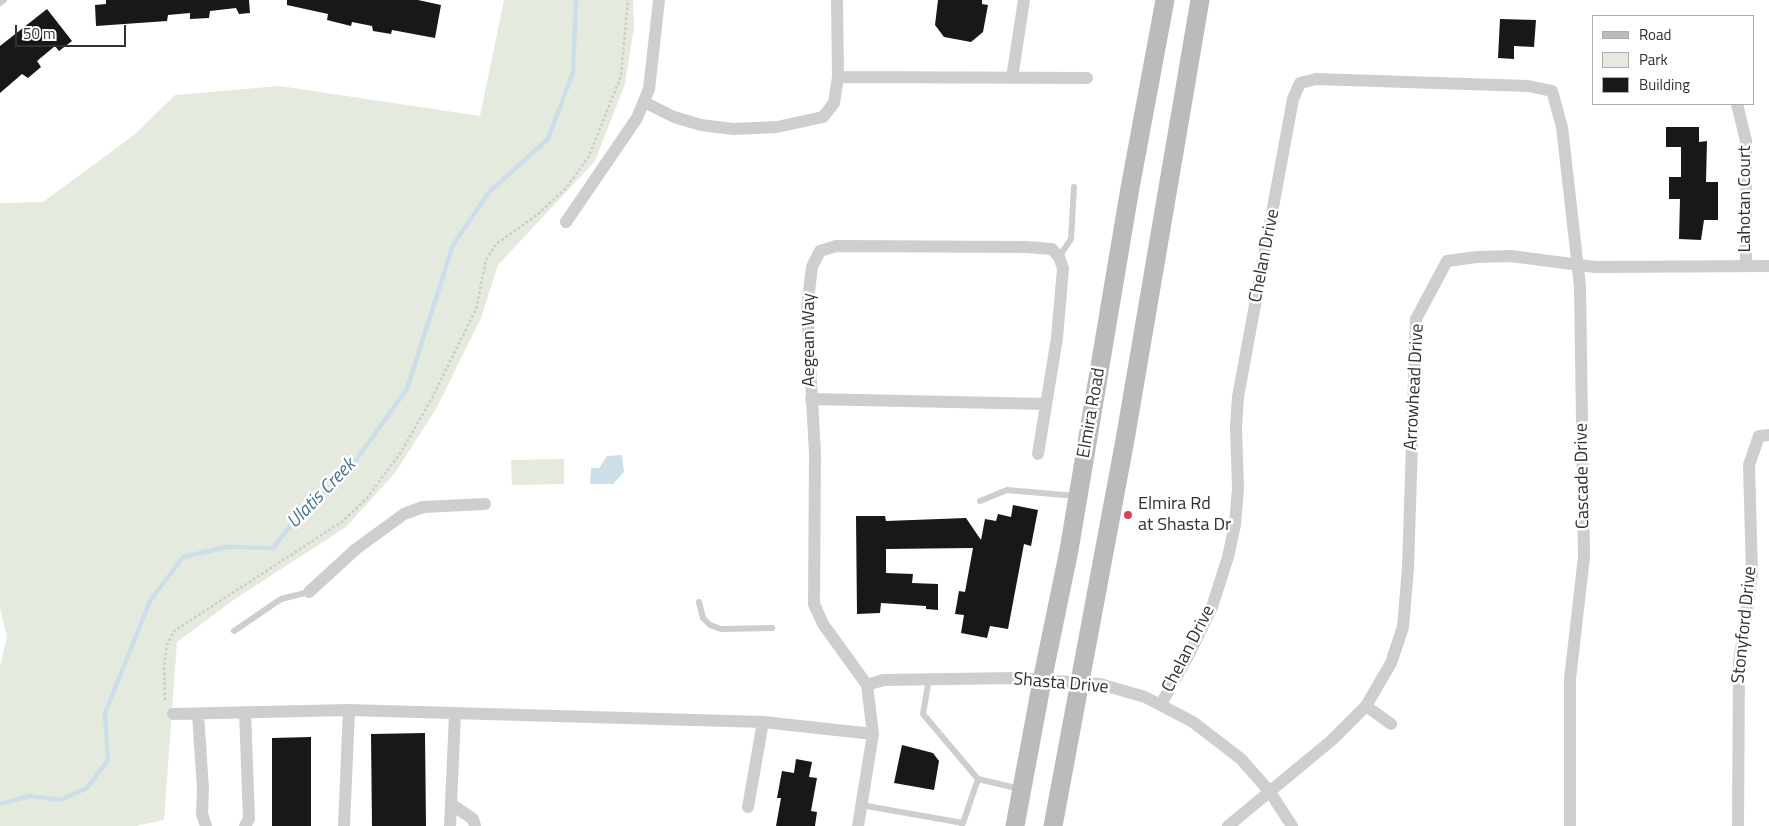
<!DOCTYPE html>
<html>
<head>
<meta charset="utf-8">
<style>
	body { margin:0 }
	#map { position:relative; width:1769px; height:826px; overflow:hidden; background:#fff; font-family:"Titillium Web",sans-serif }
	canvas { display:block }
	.legend { position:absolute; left:1592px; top:15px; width:162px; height:90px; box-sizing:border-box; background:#fff; border:1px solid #adadad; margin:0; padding:6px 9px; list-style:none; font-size:15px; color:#313131 }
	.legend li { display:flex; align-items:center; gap:10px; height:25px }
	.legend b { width:25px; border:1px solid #adadad }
	.scale { position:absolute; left:15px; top:25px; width:111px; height:22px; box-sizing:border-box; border:2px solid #313131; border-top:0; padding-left:6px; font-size:15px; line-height:18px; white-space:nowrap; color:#313131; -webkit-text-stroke:4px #fff; paint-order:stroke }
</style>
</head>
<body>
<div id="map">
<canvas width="1769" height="826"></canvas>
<ul class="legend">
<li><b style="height:6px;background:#bbb"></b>Road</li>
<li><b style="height:14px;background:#e5eade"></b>Park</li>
<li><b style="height:14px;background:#181818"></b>Building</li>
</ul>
<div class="scale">50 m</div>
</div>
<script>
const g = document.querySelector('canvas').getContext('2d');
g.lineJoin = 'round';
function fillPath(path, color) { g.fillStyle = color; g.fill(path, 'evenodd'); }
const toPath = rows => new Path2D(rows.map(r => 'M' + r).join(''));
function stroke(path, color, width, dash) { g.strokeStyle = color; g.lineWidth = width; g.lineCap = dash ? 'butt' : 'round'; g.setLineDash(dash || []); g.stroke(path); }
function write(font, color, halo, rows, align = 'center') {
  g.font = font + ' "Titillium Web",sans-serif'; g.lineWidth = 5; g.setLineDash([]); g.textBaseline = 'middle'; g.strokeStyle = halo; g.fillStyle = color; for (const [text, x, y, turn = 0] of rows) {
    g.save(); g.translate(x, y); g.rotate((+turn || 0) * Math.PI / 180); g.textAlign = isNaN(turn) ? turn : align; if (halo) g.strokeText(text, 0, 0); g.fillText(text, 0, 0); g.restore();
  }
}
fillPath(toPath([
	[504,0,633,0,634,27,625,84,595,161,498,265,481,318,436,409,395,473,346,527,235,599,177,642,164,820,136,826,0,826,0,666,7,637,0,608,0,203,43,202,134,135,175,95,280,86,480,116],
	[564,459,564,484,512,485,511,460]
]), '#e5eade');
fillPath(toPath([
	[622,455,624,472,613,484,592,484,590,483,591,468,599,468,607,456]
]), '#ccdfe8');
stroke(toPath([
	[0,804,30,796,60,800,87,788,108,760,105,713,150,601,183,557,226,547,273,548,300,514,346,474,407,389,453,245,489,192,548,139,573,72,576,0]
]), '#ccdfe8', 4.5);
fillPath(toPath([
	[106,0,249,0,250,13,239,14,236,8,210,11,209,18,190,19,190,13,168,15,167,21,96,26,95,5,106,4],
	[287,0,418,0,441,5,435,38,392,30,391,34,373,31,372,26,352,22,351,26,327,20,328,14,287,5],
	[938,0,982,0,982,4,988,5,983,32,971,42,944,37,935,25],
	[47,9,72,41,59,51,55,46,37,61,41,67,28,78,22,74,0,93,0,46],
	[1500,19,1536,20,1534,47,1514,46,1514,59,1498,58],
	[1666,127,1699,127,1699,142,1707,141,1706,182,1718,182,1718,220,1704,220,1701,240,1679,239,1680,199,1669,199,1669,177,1681,177,1681,147,1666,147],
	[1013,505,1038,510,1031,546,1024,544,1008,629,990,626,987,638,961,633,964,615,955,614,959,591,965,592,973,548,886,549,886,573,913,574,912,583,938,584,938,610,926,609,926,606,881,603,880,613,857,614,856,516,885,516,886,521,966,518,981,540,985,519,996,521,998,514,1011,517],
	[425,733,426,826,372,826,371,734],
	[311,737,311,826,272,826,272,738],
	[902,745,933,753,939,761,934,790,894,783],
	[796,759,812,762,809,777,817,778,811,811,817,812,815,826,776,826,781,798,777,798,782,771,794,773]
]), '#181818');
stroke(toPath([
	[165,700,164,668,167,645,174,631,343,521,367,498,401,452,432,398,476,309,486,260,496,244,537,215,566,188,589,156,621,76,628,0]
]), '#cbcbcb', 2.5, [2.5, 2.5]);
stroke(toPath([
	[0,3,4,0],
	[1059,257,1071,239,1074,187],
	[980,501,1007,490,1076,496],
	[699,602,703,618,710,625,721,629,772,628],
	[234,631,281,599,309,592],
	[929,679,923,714,978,779,963,823],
	[978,779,1020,789],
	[861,805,963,823,962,825]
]), '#cecece', 6);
stroke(toPath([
	[838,77,1087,78],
	[1012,78,1024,0],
	[644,102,674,117,701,125,733,129,777,127,823,117,834,103,838,77,837,0],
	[1737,104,1746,141,1746,266],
	[566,222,637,118,649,89,659,0],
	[811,399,1046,404],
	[309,592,356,549,404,514,423,507,485,504],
	[867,685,883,680,1015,678,1100,684,1145,697,1193,722,1241,759,1270,792,1292,826],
	[1161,704,1188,656,1212,607,1228,557,1235,525,1238,488,1236,428,1238,397,1293,99,1300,83,1316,79,1528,86,1552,91,1562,127,1580,286,1584,557,1570,679,1570,826],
	[1366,706,1391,724],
	[173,714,349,710,763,722,873,734],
	[198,714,203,789,202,814,206,826],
	[451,804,473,819,475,826],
	[748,807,763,722],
	[245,826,249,819,245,712],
	[344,826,349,710],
	[450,826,455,715],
	[858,826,873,734,867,685,823,624,814,604,815,454,807,308,812,267,820,251,836,246,1026,247,1052,249,1059,257,1063,268,1057,338,1038,454],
	[1228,826,1332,740,1366,706,1391,663,1403,627,1408,568,1416,319,1447,261,1477,257,1511,256,1595,267,1769,266],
	[1738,826,1739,662,1752,575,1749,465,1759,436,1769,435]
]), '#cecece', 12);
stroke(toPath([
	[1015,826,1042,681,1069,550,1130,188,1165,0],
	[1053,826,1125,440,1200,0]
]), '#bbb', 19);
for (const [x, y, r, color] of [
	[1128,515,5,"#d64557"]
]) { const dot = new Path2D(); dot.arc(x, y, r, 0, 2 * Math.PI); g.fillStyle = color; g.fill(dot); stroke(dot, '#fff', 2); }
write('18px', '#313131', '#fff', [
	["Lahotan Court",1746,199,-90],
	["Chelan Drive",1265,256,-79],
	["Aegean Way",810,340,-90],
	["Arrowhead Drive",1415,387,-87],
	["Elmira Road",1092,413,-80],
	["Cascade Drive",1583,476,-91],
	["Stonyford Drive",1745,625,-84],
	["Chelan Drive",1189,649,-63],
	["Shasta Drive",1061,684,5]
]);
write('18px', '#313131', '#fff', [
	["Elmira Rd",1138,505],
	["at Shasta Dr",1138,526]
], 'left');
write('italic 19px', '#46758d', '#fff', [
	["Ulatis Creek",322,494,-46]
]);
</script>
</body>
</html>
